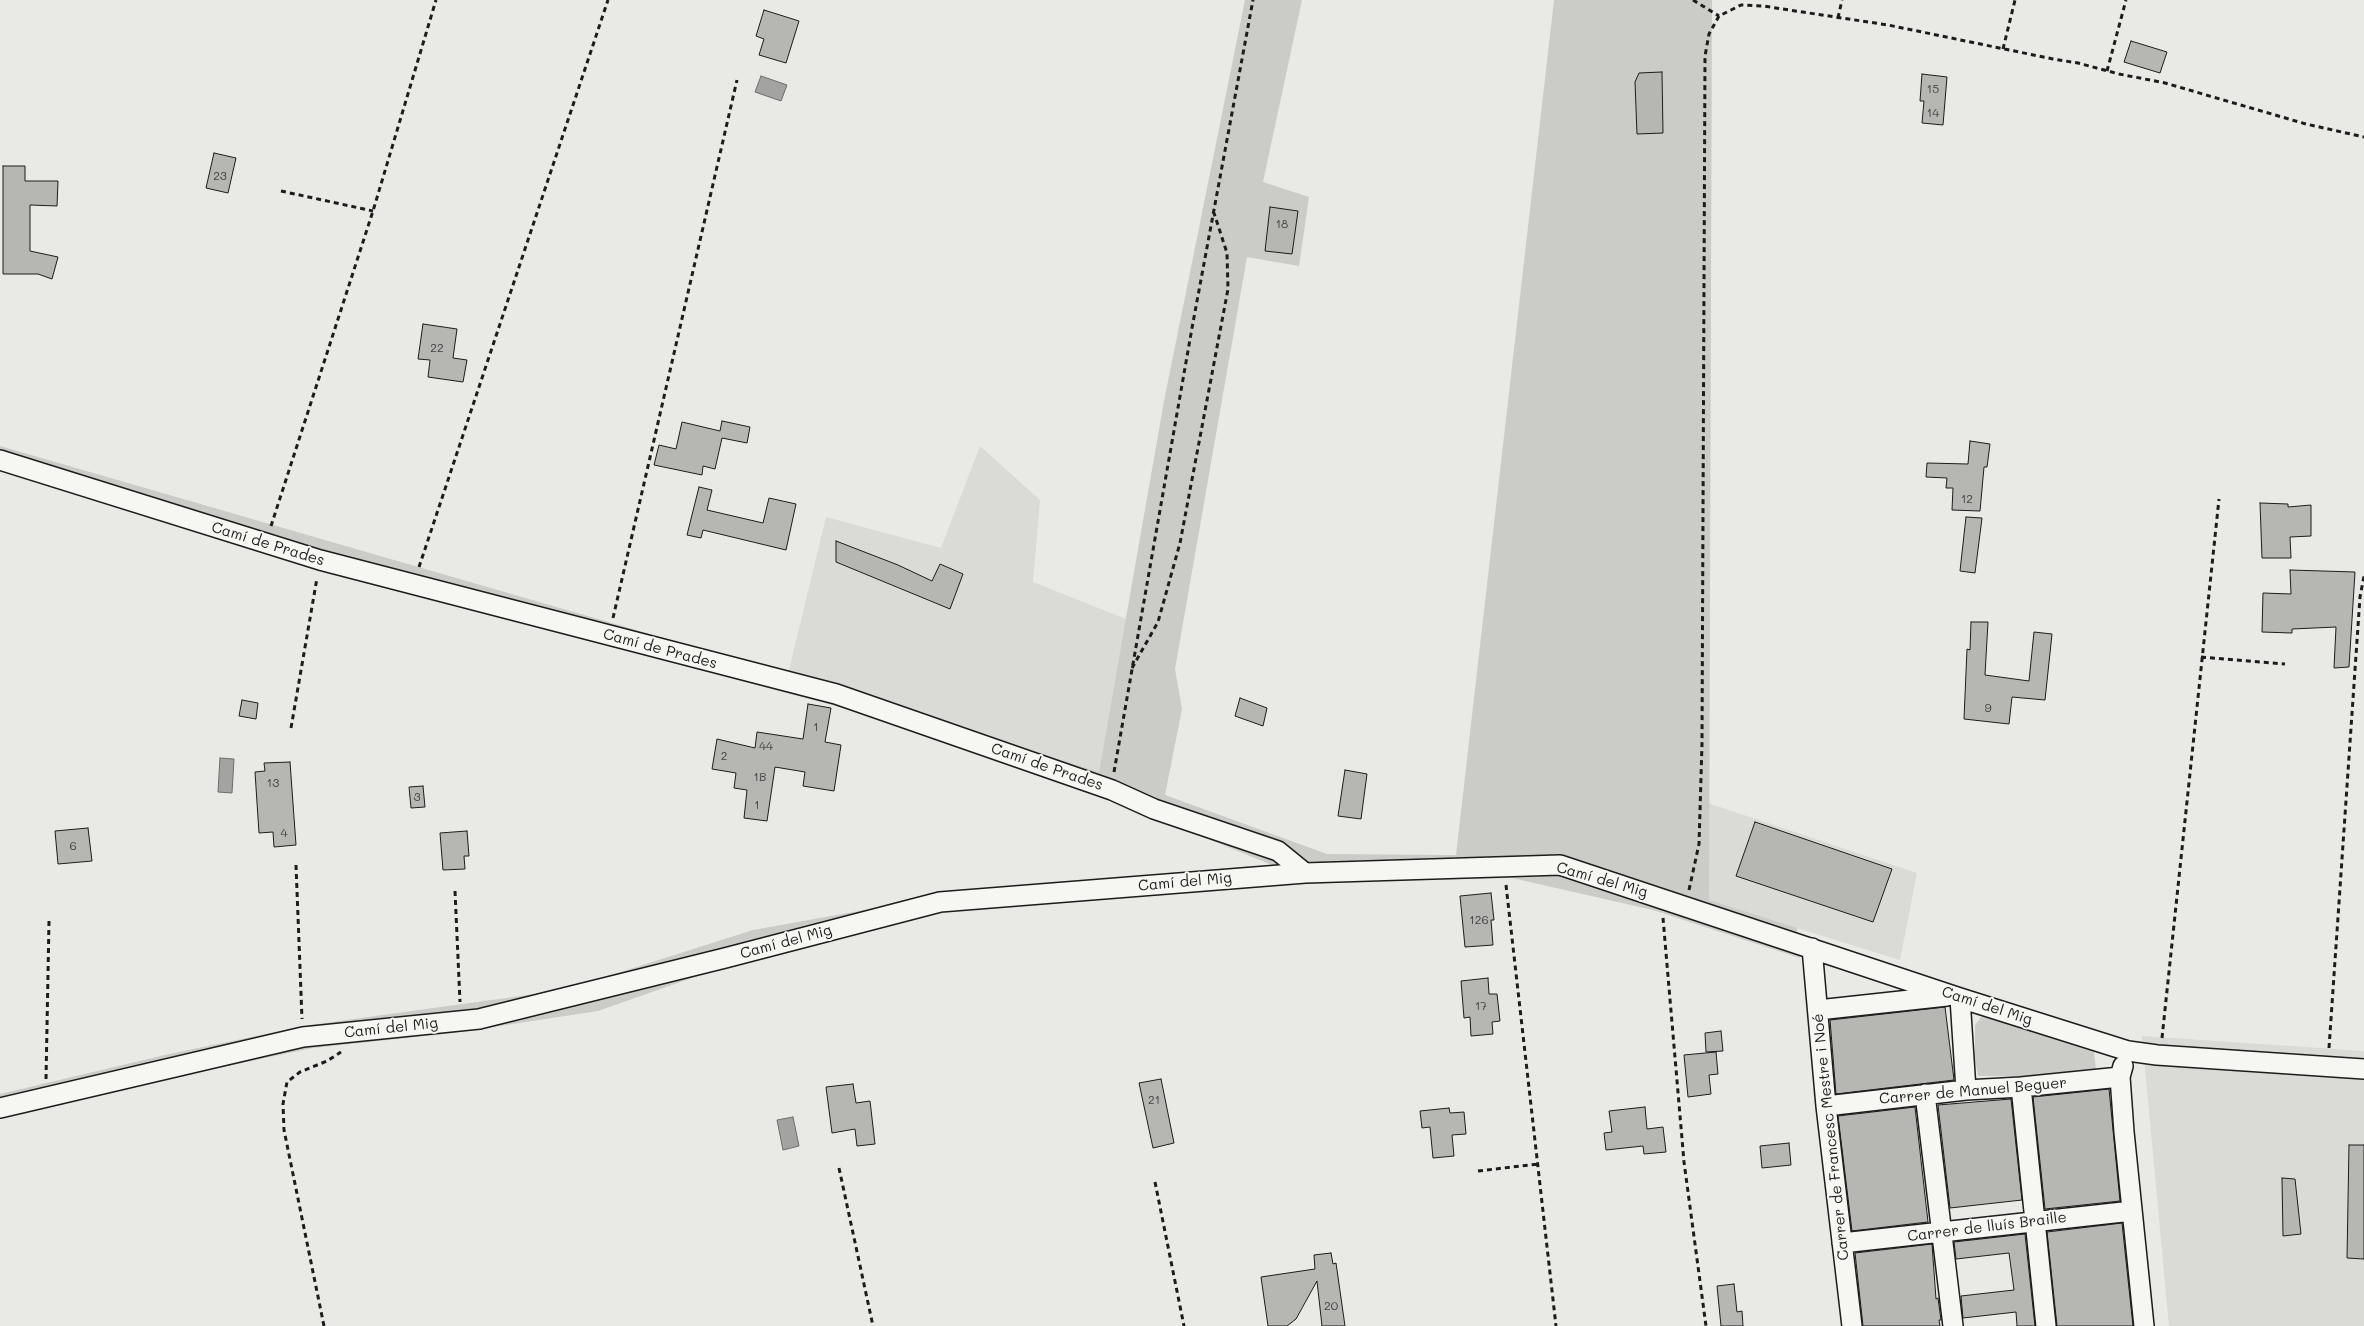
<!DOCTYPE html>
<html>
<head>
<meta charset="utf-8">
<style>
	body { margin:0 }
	canvas { display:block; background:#e9e9e5 }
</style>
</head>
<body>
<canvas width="2364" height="1326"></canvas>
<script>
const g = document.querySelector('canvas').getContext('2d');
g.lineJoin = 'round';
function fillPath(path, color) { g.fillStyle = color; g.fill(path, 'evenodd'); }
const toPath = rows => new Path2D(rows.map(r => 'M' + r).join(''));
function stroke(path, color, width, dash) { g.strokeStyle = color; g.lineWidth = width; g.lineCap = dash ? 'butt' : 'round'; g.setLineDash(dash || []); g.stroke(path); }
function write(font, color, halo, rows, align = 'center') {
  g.font = font + ' Mali,sans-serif'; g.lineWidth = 4; g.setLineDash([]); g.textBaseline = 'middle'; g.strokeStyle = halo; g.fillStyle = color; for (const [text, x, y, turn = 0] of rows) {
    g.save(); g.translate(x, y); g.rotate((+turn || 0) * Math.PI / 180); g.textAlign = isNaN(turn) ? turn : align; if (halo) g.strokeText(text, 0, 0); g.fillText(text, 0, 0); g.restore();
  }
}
fillPath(toPath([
	[980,446,1040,500,1033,582,1126,619,1099,772,788,674,826,517,941,548],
	[1708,803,1917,873,1900,960,1709,901],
	[2142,1036,2364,1051,2364,1326,2169,1326]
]), '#dadad6');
fillPath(toPath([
	[1245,0,1302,0,1263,182,1309,197,1299,266,1247,257,1175,669,1182,709,1165,795,1327,854,1456,855,1554,0,1712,0,1709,900,1797,928,1800,958,1653,910,1512,878,1275,883,941,911,723,967,598,1011,453,1033,313,1048,145,1083,0,1118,0,1094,169,1054,310,1025,564,990,753,930,948,895,1272,865,1115,801,858,712,600,643,213,534,0,469,0,446,788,674,1099,772,1164,401],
	[1982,1016,2094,1052,2096,1070,2030,1076,1978,1076,1975,1060,1975,1025]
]), '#cbcbc7');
const water = toPath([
	[761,76,787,85,781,101,755,92,761,76],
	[220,758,234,759,232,793,218,792,220,758],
	[793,1117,799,1146,783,1150,777,1120,793,1117]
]);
fillPath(water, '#a3a3a1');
stroke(water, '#6d6d6c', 1);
const building = toPath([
	[764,10,799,21,786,63,759,55,764,39,756,36,764,10],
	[2131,41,2167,52,2160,73,2124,62,2131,41],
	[1662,72,1663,133,1637,134,1635,82,1639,73,1662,72],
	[1922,74,1947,77,1943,125,1922,123,1924,101,1920,101,1922,74],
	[214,153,236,158,228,193,206,188,214,153],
	[3,166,25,166,25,181,58,181,57,206,30,205,30,251,58,257,52,279,38,274,3,274,3,166],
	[1270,207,1298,211,1292,254,1265,251,1270,207],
	[423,324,457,329,453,358,467,360,463,382,428,377,430,360,418,359,423,324],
	[722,421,750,427,747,443,722,438,715,469,703,466,702,475,654,465,659,445,676,449,682,422,720,431,722,421],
	[1970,441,1990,444,1987,467,1984,467,1980,511,1952,510,1953,488,1946,488,1947,478,1926,477,1927,463,1968,464,1970,441],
	[699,487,712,490,707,510,763,523,769,498,796,504,786,550,703,530,701,538,687,535,699,487],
	[2260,503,2288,504,2288,507,2311,505,2311,536,2290,537,2291,558,2262,558,2260,503],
	[1966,517,1982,518,1975,573,1960,571,1966,517],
	[836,541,898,565,932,581,940,564,963,574,950,609,836,562,836,541],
	[2290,570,2355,572,2349,667,2334,668,2336,627,2292,629,2292,633,2262,632,2263,593,2291,594,2290,570],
	[1971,622,1988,622,1985,675,2029,681,2034,632,2052,634,2045,700,2012,697,2009,724,1964,719,1967,649,1970,650,1971,622],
	[1240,698,1267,708,1263,726,1235,716,1240,698],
	[242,700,258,703,256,719,239,716,242,700],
	[808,704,831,708,825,742,841,745,834,791,803,786,805,772,775,767,767,821,744,818,747,790,734,788,736,773,712,769,717,739,755,748,757,732,803,739,808,704],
	[290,762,296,845,274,847,273,832,259,833,255,772,265,771,264,763,290,762],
	[1345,770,1367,774,1361,819,1338,816,1345,770],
	[423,786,425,807,411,808,409,787,423,786],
	[1755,822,1892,869,1873,922,1736,876,1755,822],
	[88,828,92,861,58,864,55,831,88,828],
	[467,831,469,856,464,856,465,869,443,870,440,833,467,831],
	[1491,893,1494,920,1491,920,1493,945,1465,947,1460,896,1491,893],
	[1488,978,1489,994,1497,994,1500,1021,1492,1022,1493,1034,1471,1036,1470,1017,1464,1018,1461,981,1488,978],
	[1945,1007,1954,1080,1836,1094,1830,1020,1945,1007],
	[1721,1031,1723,1051,1706,1052,1705,1033,1721,1031],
	[1716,1052,1718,1074,1709,1075,1711,1094,1688,1097,1684,1055,1716,1052],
	[1161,1079,1174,1143,1153,1148,1139,1083,1161,1079],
	[853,1084,856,1103,870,1101,875,1144,857,1146,855,1129,832,1133,826,1087,853,1084],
	[2109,1089,2120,1201,2045,1209,2033,1097,2109,1089],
	[2011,1099,2022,1200,1950,1208,1938,1105,2011,1099],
	[1645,1107,1647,1129,1663,1127,1666,1152,1644,1154,1643,1146,1606,1150,1604,1133,1612,1132,1609,1111,1645,1107],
	[1915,1107,1928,1222,1852,1231,1838,1116,1915,1107],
	[1449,1108,1450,1113,1464,1112,1466,1134,1452,1135,1454,1156,1433,1158,1430,1127,1422,1128,1420,1111,1449,1108],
	[1789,1143,1791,1165,1762,1168,1760,1146,1789,1143],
	[2349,1145,2364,1145,2364,1259,2347,1258,2349,1145],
	[2282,1178,2295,1179,2301,1234,2283,1236,2282,1178],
	[2122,1223,2133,1326,2057,1326,2047,1232,2122,1223],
	[2025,1234,2035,1326,2017,1326,2016,1312,1963,1318,1961,1296,2014,1290,2009,1253,1956,1259,1954,1242,2025,1234],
	[1932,1244,1936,1299,1938,1298,1941,1320,1939,1320,1940,1326,1863,1326,1855,1253,1932,1244],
	[1331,1253,1333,1264,1336,1263,1345,1326,1322,1326,1317,1281,1296,1319,1287,1326,1268,1326,1261,1277,1315,1269,1314,1255,1331,1253],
	[1734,1284,1737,1312,1742,1311,1743,1326,1721,1326,1717,1286,1734,1284]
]);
fillPath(building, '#b6b6b3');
stroke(building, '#1c1c1c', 1);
const minor = toPath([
	[0,460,320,560,836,694,1112,790,1154,809,1278,851,1305,873],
	[1812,948,1826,1106,1852,1326],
	[1960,998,1966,1090],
	[1818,1010,1947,996],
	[2123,1066,2120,1077,2124,1132,2144,1326],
	[2021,1087,2046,1326],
	[1925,1094,1953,1326],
	[1826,1106,1966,1090,2021,1087,2120,1077],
	[0,1108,303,1037,479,1019,725,958,940,902,1305,873,1560,865,1960,998,2128,1051,2157,1055,2364,1069],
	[1842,1243,2132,1211]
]);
stroke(minor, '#1c1c1c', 22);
stroke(toPath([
	[1693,0,1719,16],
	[1838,18,1842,0],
	[2003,49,2015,0],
	[2107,71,2126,0],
	[281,191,373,211],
	[271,526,373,211,436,0],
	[419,567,608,0],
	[613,618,737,80],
	[2201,657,2285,664],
	[1132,668,1158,622,1180,543,1228,289,1227,253,1214,213],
	[291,728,317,578],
	[1114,772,1192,328,1253,0],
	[296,865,302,1019],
	[1506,885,1556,1326],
	[1689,890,1699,844,1702,744,1705,56,1709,34,1719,16,1741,5,1763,6,1888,25,2053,59,2078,63,2119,74,2165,83,2306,124,2364,137],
	[455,891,460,1002],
	[1663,918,1684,1162,1706,1326],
	[2162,1038,2219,499],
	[2329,1048,2360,597,2364,576],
	[46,1079,49,921],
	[839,1168,873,1326],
	[1478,1171,1538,1164],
	[1155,1182,1184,1326],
	[324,1326,284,1130,283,1104,287,1082,300,1072,327,1061,341,1052]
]), '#1c1c1c', 3, [5, 4]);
stroke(minor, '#f6f6f2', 19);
write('12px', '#424242', null, [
	["15",1933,89],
	["14",1933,113],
	["23",220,176],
	["18",1282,224],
	["22",437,348],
	["12",1967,499],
	["9",1988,708],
	["1",816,727],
	["44",766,746],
	["2",724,756],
	["1B",760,777],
	["13",273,783],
	["3",417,797],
	["1",757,805],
	["4",284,833],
	["6",73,846],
	["126",1479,920],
	["17",1481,1006],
	["21",1154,1100],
	["20",1331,1306]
]);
write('15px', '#1c1c1c', '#f6f6f2', [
	["Camí de Prades",268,544,17],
	["Camí de Prades",660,649,15],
	["Camí de Prades",1047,767,19],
	["Camí del Mig",1602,880,16],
	["Camí del Mig",1185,882,-5],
	["Camí del Mig",786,942,-15],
	["Camí del Mig",1987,1006,18],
	["Camí del Mig",391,1028,-6],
	["Carrer de Manuel Beguer",1973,1091,-5],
	["Carrer de Francesc Mestre i Noé",1831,1137,-96],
	["Carrer de lluís Braille",1987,1227,-7]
]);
</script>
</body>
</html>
